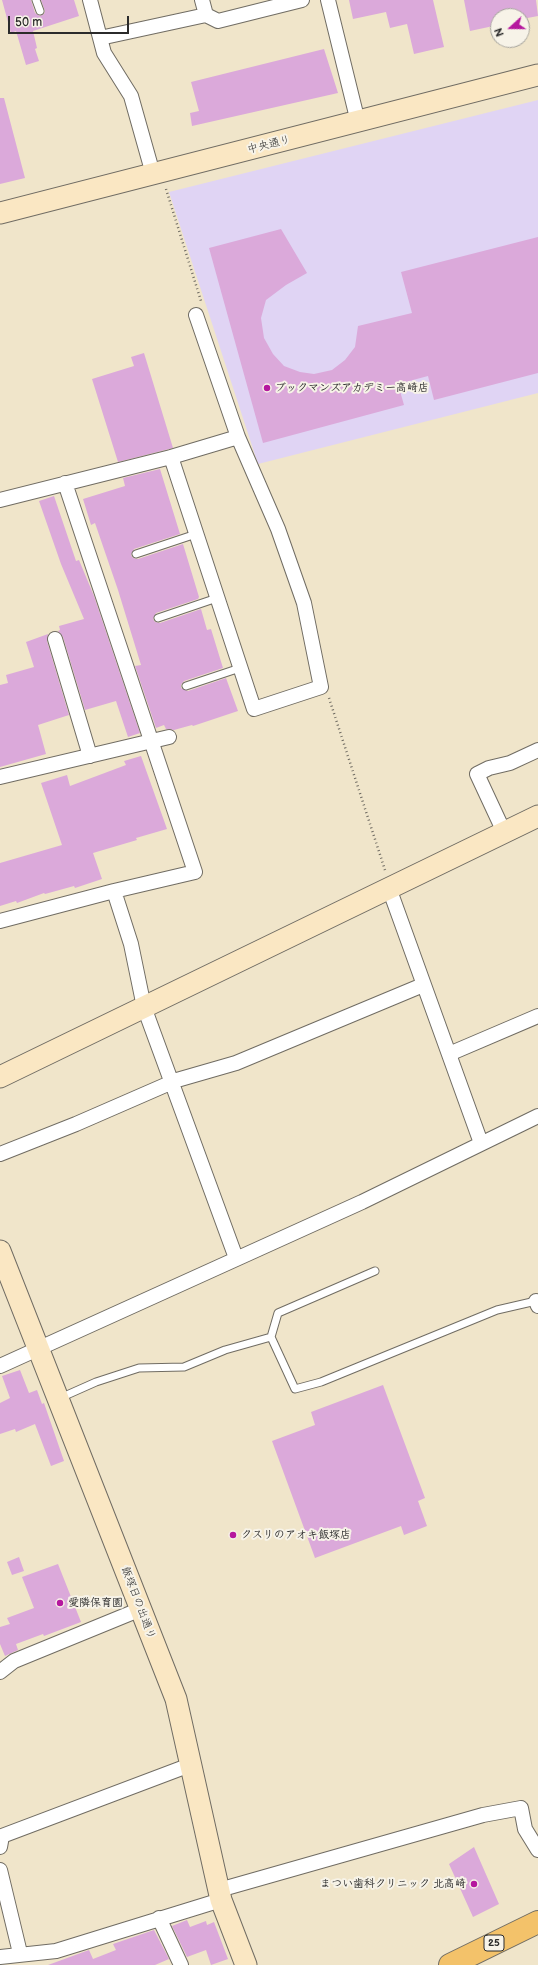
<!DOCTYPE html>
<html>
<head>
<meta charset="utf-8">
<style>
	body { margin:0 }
	#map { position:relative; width:538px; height:1965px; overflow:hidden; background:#f0e5ca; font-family:"Balsamiq Sans",sans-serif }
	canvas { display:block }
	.north { position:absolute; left:490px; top:8px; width:40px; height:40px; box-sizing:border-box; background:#f7f3e8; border:1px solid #a5a39c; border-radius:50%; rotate:249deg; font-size:11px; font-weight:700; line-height:16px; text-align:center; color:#2b2b2b }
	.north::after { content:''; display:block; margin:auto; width:14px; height:18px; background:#b5179e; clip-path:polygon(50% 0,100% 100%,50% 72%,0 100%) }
	.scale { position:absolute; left:8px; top:16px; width:121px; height:18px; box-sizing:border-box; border:2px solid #2b2b2b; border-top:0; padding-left:5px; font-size:12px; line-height:14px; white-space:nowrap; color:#2b2b2b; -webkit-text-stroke:3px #f7f3e8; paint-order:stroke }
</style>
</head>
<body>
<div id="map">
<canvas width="538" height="1965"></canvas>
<div class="north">N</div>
<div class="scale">50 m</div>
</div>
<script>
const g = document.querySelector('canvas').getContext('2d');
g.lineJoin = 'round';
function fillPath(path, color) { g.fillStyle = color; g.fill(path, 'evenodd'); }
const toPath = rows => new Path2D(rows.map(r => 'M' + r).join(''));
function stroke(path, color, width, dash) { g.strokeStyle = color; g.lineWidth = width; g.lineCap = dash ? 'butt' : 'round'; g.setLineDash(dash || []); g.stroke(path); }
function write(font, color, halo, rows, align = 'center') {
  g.font = font + ' "Balsamiq Sans","Klee One",sans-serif'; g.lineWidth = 4; g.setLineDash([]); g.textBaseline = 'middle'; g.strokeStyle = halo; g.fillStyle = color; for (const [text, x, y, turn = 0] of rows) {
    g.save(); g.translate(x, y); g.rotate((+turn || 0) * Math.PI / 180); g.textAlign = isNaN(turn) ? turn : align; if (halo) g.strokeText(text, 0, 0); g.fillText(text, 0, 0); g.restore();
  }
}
fillPath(toPath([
	[538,100,538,393,258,464,169,192]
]), '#e0d4f4');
fillPath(toPath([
	[2,0,31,0,35,13,40,16,44,14,45,11,41,0,74,0,79,16,33,31,37,48,35,49,39,61,26,65,16,31,11,33],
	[349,0,433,0,444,47,414,54,407,24,390,28,386,12,353,19],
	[464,0,536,0,538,16,522,19,522,16,498,16,498,25,470,31],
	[324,49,338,93,192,126,190,113,199,111,191,82],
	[0,98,4,98,25,178,0,184],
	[281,229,307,273,286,285,266,300,261,318,264,338,273,354,284,366,300,372,314,374,332,370,345,360,355,347,358,326,412,313,401,272,538,237,538,373,434,400,428,376,398,384,404,405,263,443,209,248],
	[144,353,173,448,118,462,92,379,134,366,131,357],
	[160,469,180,534,134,549,131,555,133,558,138,559,183,544,199,597,198,599,156,613,153,619,155,622,160,623,201,609,207,630,211,629,223,668,184,681,181,685,181,688,188,691,226,678,238,711,193,726,192,725,174,730,166,729,164,725,156,728,135,666,141,665,118,590,95,523,91,525,83,499,125,486,123,478],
	[54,496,76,561,79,560,94,596,140,733,128,737,116,701,85,710,63,637,58,631,60,630,59,626,84,619,61,564,39,501],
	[48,634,47,641,69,715,38,725,46,754,0,767,0,685,8,683,6,675,34,667,26,642],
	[141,756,167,829,136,838,137,840,93,853,102,879,75,888,74,886,45,894,44,893,17,903,16,901,0,906,0,863,62,845,41,783,67,775,70,786,126,765,124,761],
	[20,1370,29,1393,37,1390,42,1404,44,1403,64,1461,51,1466,35,1424,16,1432,15,1429,0,1434,0,1403,10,1398,2,1376],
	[383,1385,425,1498,418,1501,427,1526,404,1535,401,1526,315,1558,272,1441,315,1425,311,1412],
	[19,1557,24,1571,12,1575,7,1562],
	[58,1564,81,1622,44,1636,43,1634,16,1644,18,1650,5,1656,0,1644,0,1627,10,1624,7,1618,34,1608,22,1577],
	[474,1847,499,1904,473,1917,449,1864],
	[187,1920,190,1927,206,1921,207,1925,214,1922,228,1959,211,1965,206,1950,187,1957,172,1926],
	[154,1930,169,1959,155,1965,48,1965,89,1950,93,1959,116,1950,113,1944]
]), '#dba9da');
const lane = toPath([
	[36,0,40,11],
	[136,554,196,534],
	[158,618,217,598],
	[186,686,240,668],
	[271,1337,278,1313,375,1271],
	[60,1398,96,1382,139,1368,184,1367,225,1350,271,1337,295,1389,321,1382,497,1310,536,1301]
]);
const street = toPath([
	[90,0,104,53,131,96,153,174],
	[202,0,206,15,218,21,302,0],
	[328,0,358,122],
	[100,38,206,15],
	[171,457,254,709,321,687,304,603,278,529,238,437,196,315],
	[65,483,195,872,114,891,131,944,144,1007,236,1258],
	[0,500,171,457,238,437],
	[55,639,90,756],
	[0,777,169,737],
	[504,832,477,774,489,768,510,763,538,750],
	[389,888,481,1143],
	[0,921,114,891],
	[449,1054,538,1016],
	[0,1154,76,1124,177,1080,236,1063,423,985],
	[536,1301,538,1306],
	[0,1366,362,1202,538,1116],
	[0,1672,14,1661,141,1609],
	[0,1847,2,1836,190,1765],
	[0,1870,20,1953],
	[219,1890,483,1815,521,1808,525,1829,538,1850],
	[159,1918,181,1965],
	[0,1957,56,1951,221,1900]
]);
const secondary = toPath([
	[0,213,538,75],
	[0,1077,538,816],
	[0,1251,176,1699,221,1900,246,1965]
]);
const primary = toPath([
	[450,1965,538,1922]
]);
stroke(lane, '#706c63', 9);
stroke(street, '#706c63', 16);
stroke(secondary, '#706c63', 23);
stroke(primary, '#706c63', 24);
stroke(toPath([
	[166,189,201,301],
	[329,698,385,870]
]), '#706c63', 2.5, [1, 3]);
stroke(lane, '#fff', 7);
stroke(street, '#fff', 14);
stroke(secondary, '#fae7c3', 21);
stroke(primary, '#f3c26a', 22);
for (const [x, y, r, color] of [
	[267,388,4,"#b5179e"],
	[233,1535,4,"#b5179e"],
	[60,1603,4,"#b5179e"],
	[474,1884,4,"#b5179e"]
]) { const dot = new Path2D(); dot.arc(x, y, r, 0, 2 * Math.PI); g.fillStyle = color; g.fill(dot); stroke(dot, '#f7f3e8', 1.5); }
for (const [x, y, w] of [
	[494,1943,20]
]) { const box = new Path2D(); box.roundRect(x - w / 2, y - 8, w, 16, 3); g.fillStyle = '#f7f3e8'; g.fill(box); stroke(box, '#2b2b2b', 1); }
write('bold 10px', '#2b2b2b', null, [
	["25",494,1943]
]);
write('11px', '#2b2b2b', '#f7f3e8', [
	["中央通り",269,145,-14],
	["飯塚日の出通り",138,1603,69]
]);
write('bold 11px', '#2b2b2b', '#f7f3e8', [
	["ブックマンズアカデミー高崎店",275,388],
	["クスリのアオキ飯塚店",241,1535],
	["愛隣保育園",68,1603],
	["まつい歯科クリニック 北高崎",466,1884,"right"]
], 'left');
</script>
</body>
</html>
